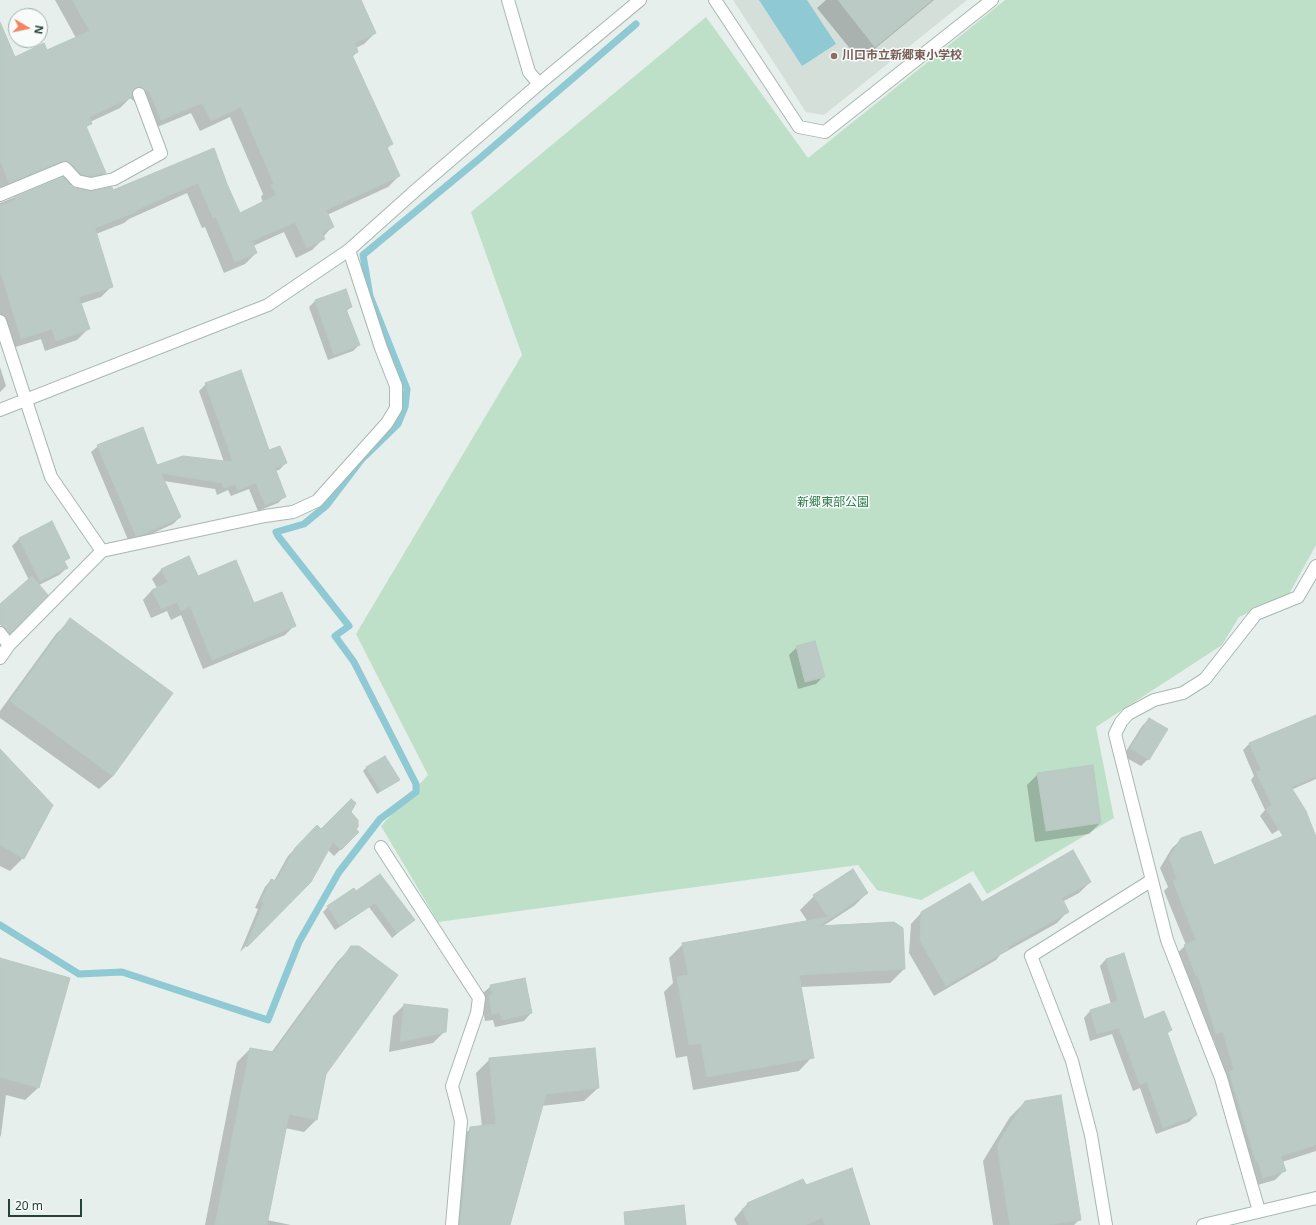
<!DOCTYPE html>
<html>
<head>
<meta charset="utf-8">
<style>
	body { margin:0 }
	#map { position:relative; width:1316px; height:1225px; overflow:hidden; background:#e6efeb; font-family:"Noto Sans",sans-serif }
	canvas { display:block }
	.north { position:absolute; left:8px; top:8px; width:40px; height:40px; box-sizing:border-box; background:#f7fbf9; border:1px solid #a3b1ad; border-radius:50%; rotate:99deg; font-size:11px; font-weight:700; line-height:16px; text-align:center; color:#24423a }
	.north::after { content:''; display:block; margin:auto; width:14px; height:18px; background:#f4845f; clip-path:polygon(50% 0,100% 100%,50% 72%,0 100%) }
	.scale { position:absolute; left:8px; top:1199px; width:74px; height:18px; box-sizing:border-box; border:2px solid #24423a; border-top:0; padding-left:5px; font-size:12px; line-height:14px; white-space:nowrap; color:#24423a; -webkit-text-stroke:3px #f7fbf9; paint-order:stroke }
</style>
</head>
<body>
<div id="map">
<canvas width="1316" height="1225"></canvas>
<div class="north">N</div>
<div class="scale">20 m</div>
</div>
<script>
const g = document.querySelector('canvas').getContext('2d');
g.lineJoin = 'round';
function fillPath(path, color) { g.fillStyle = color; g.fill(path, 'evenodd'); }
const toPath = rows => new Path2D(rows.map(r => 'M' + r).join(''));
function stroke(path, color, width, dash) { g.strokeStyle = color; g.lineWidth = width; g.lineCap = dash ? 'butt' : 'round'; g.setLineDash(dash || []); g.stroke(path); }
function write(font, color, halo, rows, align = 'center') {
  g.font = font + ' "Noto Sans","Noto Sans JP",sans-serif'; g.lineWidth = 3; g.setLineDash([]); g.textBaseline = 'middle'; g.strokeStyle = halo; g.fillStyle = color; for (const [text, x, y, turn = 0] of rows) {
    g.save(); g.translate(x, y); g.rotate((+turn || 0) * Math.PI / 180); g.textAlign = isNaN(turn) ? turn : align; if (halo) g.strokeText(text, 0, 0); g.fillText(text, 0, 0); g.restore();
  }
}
fillPath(toPath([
	[733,0,967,0,824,115,806,112]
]), '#d4dfda');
fillPath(toPath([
	[1005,0,1316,0,1316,545,1289,594,1239,617,1222,645,1096,727,1114,818,987,894,973,871,921,900,877,890,858,865,438,922,381,826,428,775,356,634,522,355,471,212,706,17,808,158]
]), '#bfe0c8');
fillPath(toPath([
	[759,0,807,0,836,44,802,66]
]), '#8ec9d4');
fillPath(toPath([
	[55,0,360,0,375,33,364,44,356,48,357,52,352,57,391,144,387,149,399,176,388,187,327,215,332,227,323,237,323,239,312,250,296,258,284,232,253,246,256,253,245,264,224,273,205,227,202,228,187,193,129,219,124,223,96,234,112,286,101,297,80,304,88,329,77,340,45,351,41,339,3,351,0,341,0,203,63,178,59,173,0,193,0,44,15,58,47,52,76,38],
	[130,98,135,102,138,100,150,130,191,113,200,131,230,117,263,194,261,197,263,203,240,214,226,184,214,150,113,191,92,192,75,189,67,184,79,187,94,184,105,173,86,128,90,123,90,122,120,108],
	[826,0,934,0,860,61,817,8],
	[345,290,351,306,346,312,359,345,353,351,328,360,309,307,315,301],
	[0,367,6,386,0,392],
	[206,384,268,452,286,463,279,470,275,471,285,496,278,503,258,511,249,489,231,496,228,490,217,495,215,489,164,481,180,517,173,524,136,541,129,542,91,452,98,446,157,466,224,462,199,391],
	[20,538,68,558,64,562,67,568,59,575,39,585,47,595,9,633,0,623,0,605,29,580,12,546],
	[162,569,198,577,295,625,285,635,203,669,181,615,171,620,167,611,151,618,143,600,152,590,157,588,152,579],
	[70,620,113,776,99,789,0,718,0,711,56,634],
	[797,647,823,677,816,684,798,689,789,655],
	[1316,716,1316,779,1291,790,1298,818,1272,834,1260,816,1265,810,1251,780,1254,776,1243,750,1249,744],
	[1149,719,1148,759,1141,766,1123,756,1142,726],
	[0,751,23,858,10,871,0,866],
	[367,767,398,780,377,794,363,771],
	[1038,774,1100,823,1089,834,1035,842,1027,785],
	[350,812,355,829,358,832,334,856,328,850,310,881,240,952,258,909,255,908,265,887,271,880,274,881,288,856,317,826,321,830],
	[1182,839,1213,867,1316,842,1316,1151,1282,1162,1284,1171,1275,1180,1254,1186,1214,1040,1207,1043,1175,955,1186,945,1164,891,1168,887,1160,868,1172,848],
	[852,870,867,893,854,906,823,926,904,969,890,983,800,987,812,1057,799,1071,693,1090,687,1056,676,1058,664,992,673,983,669,958,683,944,808,922,800,910,814,896],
	[1090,882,1079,893,1062,902,1068,911,1057,923,1000,955,996,960,934,996,909,953,911,924,922,912,981,904],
	[356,892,413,920,392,938,369,907,335,930,323,912,328,907],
	[352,947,317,1119,304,1132,285,1128,267,1220,291,1225,205,1225,237,1062,250,1049,271,1053,338,961],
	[0,959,69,979,38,1088,25,1100,6,1095,1,1135,0,1137],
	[1106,959,1143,1020,1171,1030,1167,1034,1196,1115,1189,1122,1156,1134,1140,1088,1133,1091,1112,1034,1090,1041,1084,1018,1090,1011,1111,1004,1100,966],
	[491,986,531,1013,524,1021,495,1027,493,1020,485,1021,482,1003,485,1000,483,993],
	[404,1005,445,1031,433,1043,389,1052,393,1016],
	[490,1059,598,1088,584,1101,541,1106,509,1225,449,1225,457,1142,471,1128,482,1127,476,1073],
	[1025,1102,1080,1219,1074,1225,993,1225,983,1161,1010,1117],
	[805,1186,869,1225,737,1225,734,1219,748,1203]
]), '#0003');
stroke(toPath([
	[0,925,79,974,122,972,268,1020,299,942,339,872,380,819,416,792,416,784,354,662,335,636,349,626,278,536,276,532,304,524,327,505,362,459,398,424,405,407,407,389,370,296,363,255,479,159,636,24]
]), '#8ec9d4', 7);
const building = toPath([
	[72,0,361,0,376,33,355,43,358,52,352,55,393,144,387,147,400,176,326,210,334,227,322,233,325,239,307,248,295,222,252,241,257,253,235,262,216,217,213,218,198,183,136,210,136,212,95,228,113,287,79,297,90,329,56,341,52,329,21,339,0,270,0,206,16,200,15,197,63,177,71,186,75,188,92,191,112,187,113,190,214,148,227,184,240,213,276,195,271,185,274,184,241,107,211,121,202,103,161,120,149,90,146,91,143,88,140,87,133,90,132,93,132,97,89,117,92,124,86,126,106,173,91,176,81,174,70,163,67,161,63,161,9,183,0,160,0,22,15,57,44,43,47,50,90,31,72,0],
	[838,0,932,0,875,47,838,0],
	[346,289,352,307,346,309,360,345,334,355,315,300,346,289],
	[241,370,269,450,280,446,287,463,275,468,286,497,265,505,256,483,238,490,235,484,224,488,222,483,161,473,181,517,144,534,136,536,97,445,143,427,157,465,183,456,233,462,205,383,241,370],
	[52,521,70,558,64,561,68,568,40,581,19,538,52,521],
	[189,556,198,576,236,560,254,603,282,592,296,626,212,660,190,606,181,611,177,602,161,609,152,590,168,582,161,569,189,556],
	[32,576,48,595,10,634,0,624,0,604,32,576],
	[70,618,173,693,113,776,10,701,70,618],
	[815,641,825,677,805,682,796,646,815,641],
	[1316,715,1316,776,1291,787,1306,811,1316,837,1316,1145,1281,1156,1286,1171,1263,1178,1258,1161,1256,1161,1229,1072,1234,1070,1223,1032,1216,1034,1198,975,1196,976,1184,945,1196,940,1173,881,1177,879,1169,858,1181,838,1201,831,1214,865,1283,836,1266,809,1272,805,1256,772,1261,770,1249,743,1316,715],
	[1149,718,1168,729,1149,760,1130,748,1149,718],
	[0,749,53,805,24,859,0,845,0,749],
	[385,756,400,780,381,791,366,767,385,756],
	[1093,765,1101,823,1046,831,1037,773,1093,765],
	[351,799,356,803,351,812,358,820,358,827,356,829,359,832,341,850,333,842,311,882,247,947,246,946,264,902,261,901,271,879,276,881,295,848,317,825,321,829,351,799],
	[1073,850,1091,882,1062,898,1069,912,1008,947,1009,949,946,986,920,941,921,912,970,883,982,902,1073,850],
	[853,869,868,893,819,926,894,922,903,928,905,969,799,975,814,1058,707,1077,701,1043,689,1045,677,977,688,975,682,943,828,917,813,895,853,869],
	[380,874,415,920,397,933,375,903,340,926,327,906,354,888,356,891,380,874],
	[351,946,359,946,398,975,326,1074,317,1120,289,1114,267,1225,215,1225,250,1048,274,1052,351,946],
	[1124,953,1144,1019,1164,1011,1172,1030,1167,1032,1197,1115,1163,1128,1147,1082,1140,1085,1119,1028,1097,1034,1090,1010,1118,1001,1106,959,1124,953],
	[0,958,70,978,39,1088,0,1077,0,958],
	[525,978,532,1013,502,1020,500,1013,492,1014,489,995,492,995,490,985,525,978],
	[404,1004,448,1009,446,1032,400,1042,404,1004],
	[595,1048,599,1088,546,1094,510,1225,460,1225,470,1127,496,1124,489,1058,595,1048],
	[1061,1095,1081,1220,1048,1225,1010,1225,997,1145,1025,1101,1061,1095],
	[852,1168,870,1225,825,1225,822,1218,805,1225,749,1225,742,1209,749,1206,747,1203,803,1179,806,1185,852,1168],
	[684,1205,686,1225,625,1225,624,1212,684,1205]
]);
fillPath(building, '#bbcac4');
stroke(building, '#b8c9c2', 1);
const minor = toPath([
	[508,0,529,72,539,84],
	[715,0,799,127,825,132,992,0],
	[0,195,65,168,77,181,91,184,114,179,161,153,139,94],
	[0,321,51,477,102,551],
	[0,410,268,305,349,250,416,190,539,84,640,0],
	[0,633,9,645],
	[0,658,9,645,102,551,265,516,293,512,317,501,387,423,396,408,396,386,381,348,349,250],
	[381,847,479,998,477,1013,452,1086,461,1121,452,1225],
	[1259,1211,1221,1078,1167,940,1115,734,1121,722,1128,714,1154,700,1183,693,1205,679,1256,614,1298,597,1316,566],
	[1106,1225,1091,1135,1072,1061,1031,956,1152,880]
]);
const secondary = toPath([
	[1203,1225,1316,1198]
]);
stroke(minor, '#a8b8b2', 14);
stroke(secondary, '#a4bbb3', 14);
stroke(minor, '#fff', 12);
stroke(secondary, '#fff', 12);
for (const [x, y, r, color] of [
	[834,56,4,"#8d6e63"]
]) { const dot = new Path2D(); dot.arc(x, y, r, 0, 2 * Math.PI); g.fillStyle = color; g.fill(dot); stroke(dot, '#f7fbf9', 1.5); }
write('bold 12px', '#785e54', '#f7fbf9', [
	["川口市立新郷東小学校",842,56]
], 'left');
write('12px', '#2d7a4b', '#f7fbf9', [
	["新郷東部公園",833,503]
]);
</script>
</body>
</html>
